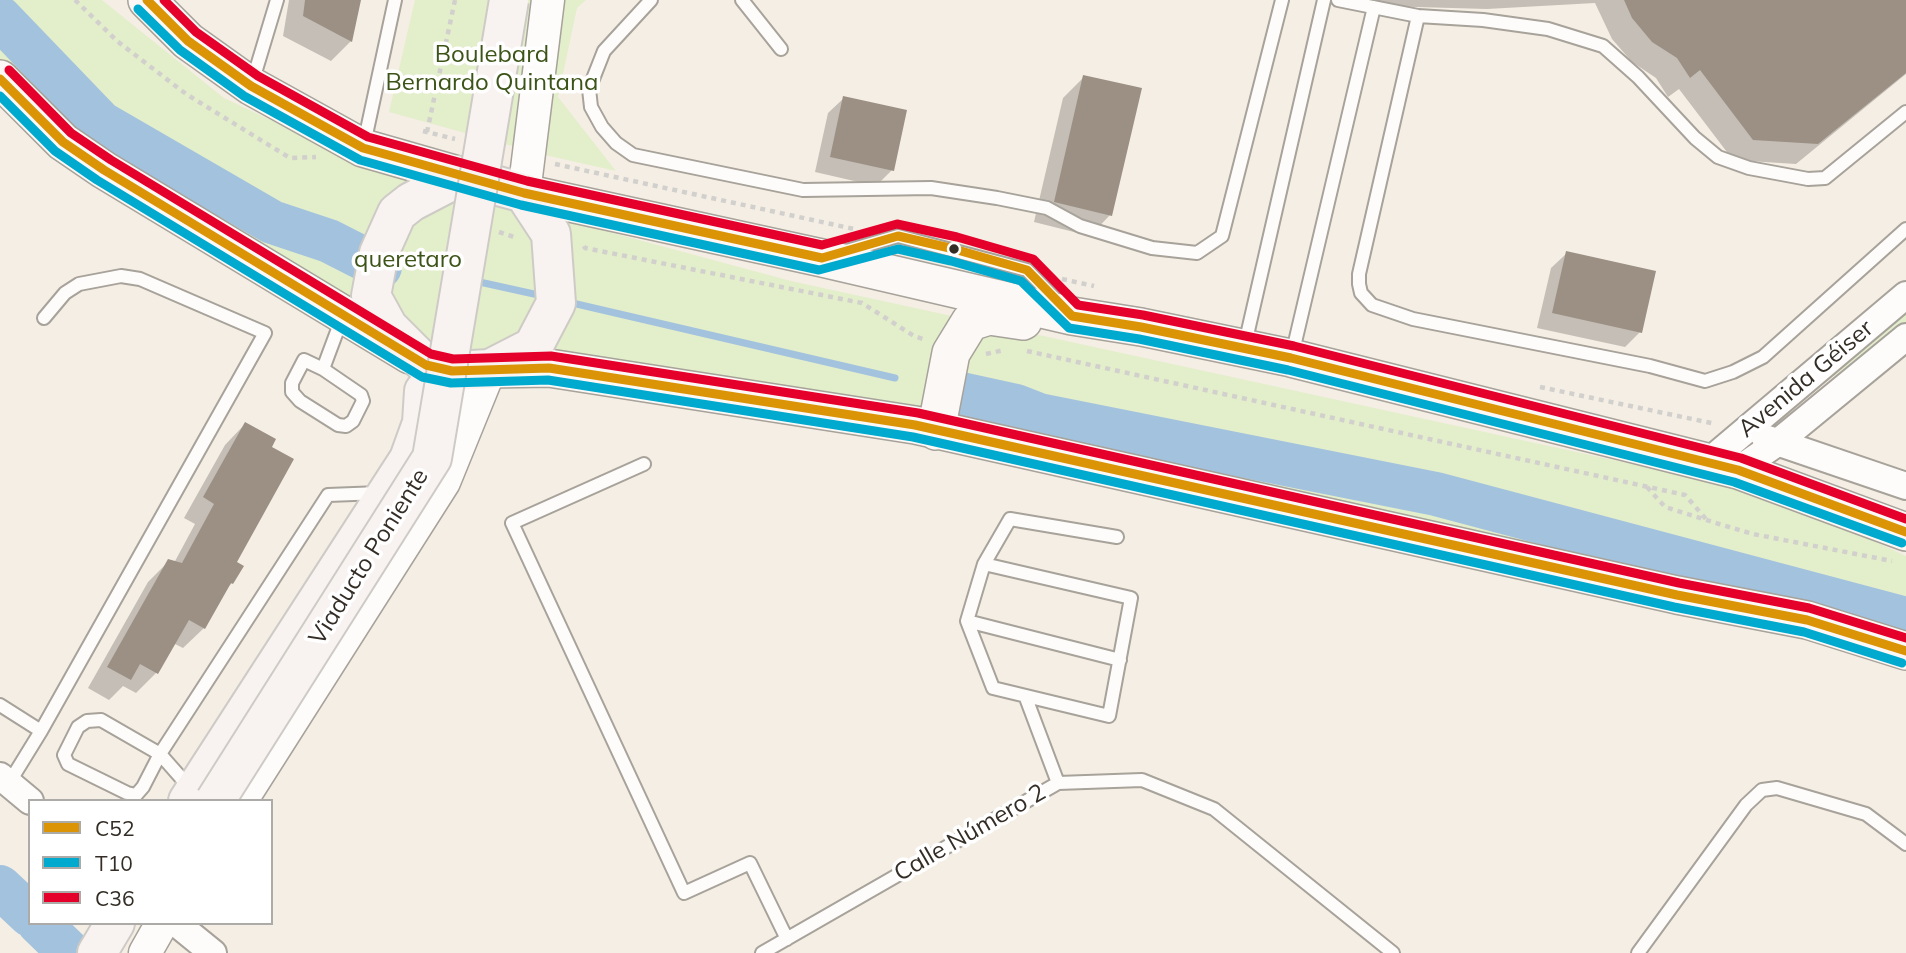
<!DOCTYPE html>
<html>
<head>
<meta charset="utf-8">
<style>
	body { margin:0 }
	#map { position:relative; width:1906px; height:953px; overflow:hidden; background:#f5eee4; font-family:Mulish,sans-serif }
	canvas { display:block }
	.legend { position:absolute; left:28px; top:799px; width:245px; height:126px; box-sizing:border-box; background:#fff; border:2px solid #adaba8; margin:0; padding:9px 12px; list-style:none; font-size:21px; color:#332d26 }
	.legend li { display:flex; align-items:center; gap:14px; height:35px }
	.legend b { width:35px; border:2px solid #adaba8 }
</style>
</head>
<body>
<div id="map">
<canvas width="1906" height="953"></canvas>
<ul class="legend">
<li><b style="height:9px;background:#da9406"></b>C52</li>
<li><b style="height:9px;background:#00a9ce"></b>T10</li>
<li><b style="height:9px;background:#e4002b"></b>C36</li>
</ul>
</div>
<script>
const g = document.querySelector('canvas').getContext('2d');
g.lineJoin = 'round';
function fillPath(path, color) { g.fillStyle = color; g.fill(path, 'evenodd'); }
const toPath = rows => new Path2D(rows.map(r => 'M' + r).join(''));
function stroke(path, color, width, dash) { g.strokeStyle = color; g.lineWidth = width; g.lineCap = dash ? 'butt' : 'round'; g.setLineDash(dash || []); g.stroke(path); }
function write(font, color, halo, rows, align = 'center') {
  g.font = font + ' Mulish,sans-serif'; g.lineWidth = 7; g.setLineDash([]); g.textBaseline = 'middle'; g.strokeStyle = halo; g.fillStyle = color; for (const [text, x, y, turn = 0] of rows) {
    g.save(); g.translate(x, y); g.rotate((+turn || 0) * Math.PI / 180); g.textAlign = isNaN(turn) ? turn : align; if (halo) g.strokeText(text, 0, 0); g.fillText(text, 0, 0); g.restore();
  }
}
fillPath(toPath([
	[0,0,102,0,224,98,372,168,791,281,1774,495,1906,556,1906,658,1136,475,378,336,0,81],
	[415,0,586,0,577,8,558,97,616,171,545,155,389,112],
	[1906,304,1906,326,1840,382,1827,370]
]), '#e3eecb');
fillPath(toPath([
	[289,0,359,0,351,41,331,61,283,36],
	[1327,0,1906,0,1906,74,1796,164,1733,160,1679,89,1668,97,1656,78,1632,62,1612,39,1595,3,1487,9,1381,6],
	[1084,77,1110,215,1090,236,1034,222,1063,98],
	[844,98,892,170,876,186,815,172,828,113],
	[1567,253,1640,332,1625,347,1537,328,1551,268],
	[245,424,232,583,225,590,204,628,183,648,173,643,156,673,136,693,123,686,109,700,88,688,148,582,169,561,174,563,195,524,184,518,225,445]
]), '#0003');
stroke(toPath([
	[475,281,543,296],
	[568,302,895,378]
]), '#a3c2de', 7);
stroke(toPath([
	[0,18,101,123,272,222,329,241,380,267],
	[961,394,1016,406,1039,415,1436,494,1906,619],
	[0,887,30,915],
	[39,923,70,953]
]), '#a3c2de', 44);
fillPath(toPath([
	[305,0,361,0,352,42,303,16],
	[1624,0,1906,0,1906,73,1818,144,1753,140,1700,70,1690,78,1677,58,1652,42,1632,18],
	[1083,75,1142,88,1112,216,1054,202],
	[843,96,907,110,894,171,830,157],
	[1566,251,1656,271,1642,333,1552,313],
	[245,422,276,439,272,447,294,459,237,562,244,566,233,584,231,583,205,629,189,620,158,674,140,664,131,680,107,667,168,559,182,563,214,504,203,497]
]), '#9b9083');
const service = toPath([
	[651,0,604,51,589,89,591,107,602,127,616,143,633,155,803,190,931,188,997,198,1047,208,1080,226,1152,248,1197,253,1222,236,1282,0],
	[742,0,781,49],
	[1338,0,1418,16,1483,20,1548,29,1603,46,1638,77,1695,138,1718,157,1749,168,1808,179,1825,178,1906,112],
	[1418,16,1359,274,1359,284,1361,293,1372,305,1413,319,1650,366,1705,381,1733,372,1763,357,1906,229],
	[252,83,277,0],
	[364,144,395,0],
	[843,252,898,236,1027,270,1059,303],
	[1245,344,1324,0],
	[1292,355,1374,7],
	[304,360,323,369,361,395,363,401,353,421,346,426,338,425,300,401,292,392,292,383,304,360],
	[323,369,342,318],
	[644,464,512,523,684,893,750,863,787,939],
	[984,564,1131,598,1109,716,993,688,967,621,984,564,1010,519,1117,537],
	[967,621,1120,660],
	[1026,698,1058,783],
	[0,705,41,731,265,333,140,279,121,276,79,284,65,293,44,318],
	[101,720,160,754,143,787,136,795,127,793,68,764,64,755,78,727,87,721,101,720],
	[9,783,41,731],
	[190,788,160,754,328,495,380,493],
	[762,953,1058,783,1142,780,1214,809,1393,953],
	[1638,953,1746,805,1762,790,1777,788,1866,814,1906,844]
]);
const minor = toPath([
	[1765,438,1906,486],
	[1707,463,1906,295],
	[1738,470,1777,443,1906,337],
	[0,776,30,801],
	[176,923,213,953]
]);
const tertiary = toPath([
	[524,193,548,0],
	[241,801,444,482,490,369],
	[145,953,162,923]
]);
const secondary = toPath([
	[147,0,188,41,251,86,363,148,461,176],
	[0,79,63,142,104,170,410,355],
	[524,193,822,258,1072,316,1141,327,1291,358,1738,470,1906,532],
	[490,369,549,368,915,425,1677,595,1807,620,1906,651],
	[936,431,951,353,970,322,989,316,1023,321]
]);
const primary = toPath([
	[461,176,524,193,551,234,556,303,533,347,490,369,452,371,426,365,388,327,371,296,379,253,397,213,411,202,461,176],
	[188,801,409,459,422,423,424,391],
	[97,953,115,923]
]);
stroke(service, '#a7a29a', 16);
stroke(minor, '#a7a29a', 30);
stroke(tertiary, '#a7a29a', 35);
stroke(secondary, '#a7a29a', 40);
stroke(primary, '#cecbc6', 42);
stroke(toPath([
	[75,0,117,41,186,94,290,158,316,157],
	[423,131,455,139],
	[427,132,455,0],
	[555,164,854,229],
	[499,232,517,238],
	[584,246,585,248,862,303,914,336,926,340],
	[1062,279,1094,286],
	[1027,351,1685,495,1706,519],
	[986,354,1004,350],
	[1540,387,1716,424],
	[1647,487,1665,507,1719,524,1753,534,1892,561]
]), '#d2d0cd', 4.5, [5, 5]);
stroke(service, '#fefcfb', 12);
stroke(minor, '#fefcfb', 26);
stroke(tertiary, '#fefcfb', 32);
stroke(secondary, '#fbf8f6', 37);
stroke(primary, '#f8f3f1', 38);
const primaryBridge = toPath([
	[215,801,432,458,509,0]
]);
stroke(primaryBridge, '#cecbc6', 42, []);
stroke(primaryBridge, '#f8f3f1', 38);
stroke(toPath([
	[147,0,188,41,251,86,363,148,524,193,822,258,898,236,954,249,1027,270,1072,316,1141,327,1291,358,1738,470,1906,532],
	[0,79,63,142,104,170,426,365,452,371,549,368,915,425,1677,595,1807,620,1906,651]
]), '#da9406', 9);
stroke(toPath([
	[138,9,180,50,244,96,360,160,521,205,819,270,898,249,951,261,1021,281,1069,328,1139,339,1288,370,1734,482,1902,543],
	[0,96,55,151,97,180,422,377,451,383,548,380,913,437,1674,607,1804,632,1902,663]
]), '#00a9ce', 9);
stroke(toPath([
	[164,0,196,32,258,76,368,137,527,181,822,245,897,224,957,237,1033,259,1078,305,1143,315,1294,346,1741,458,1906,519],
	[9,70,71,133,111,160,431,354,453,359,551,356,918,413,1679,583,1809,608,1906,638]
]), '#e4002b', 9);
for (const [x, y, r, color] of [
	[954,249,6,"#332d26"]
]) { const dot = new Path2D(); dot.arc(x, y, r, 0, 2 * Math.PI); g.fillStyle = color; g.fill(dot); stroke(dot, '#fff', 2.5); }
write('24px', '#3c5417', '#fff', [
	["Boulebard",492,55],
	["Bernardo Quintana",492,83],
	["queretaro",408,260]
]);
write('24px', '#332d26', '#fff', [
	["Avenida Géiser",1806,379,-40],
	["Viaducto Poniente",369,557,-58],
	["Calle Número 2",970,833,-30]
]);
</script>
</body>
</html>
